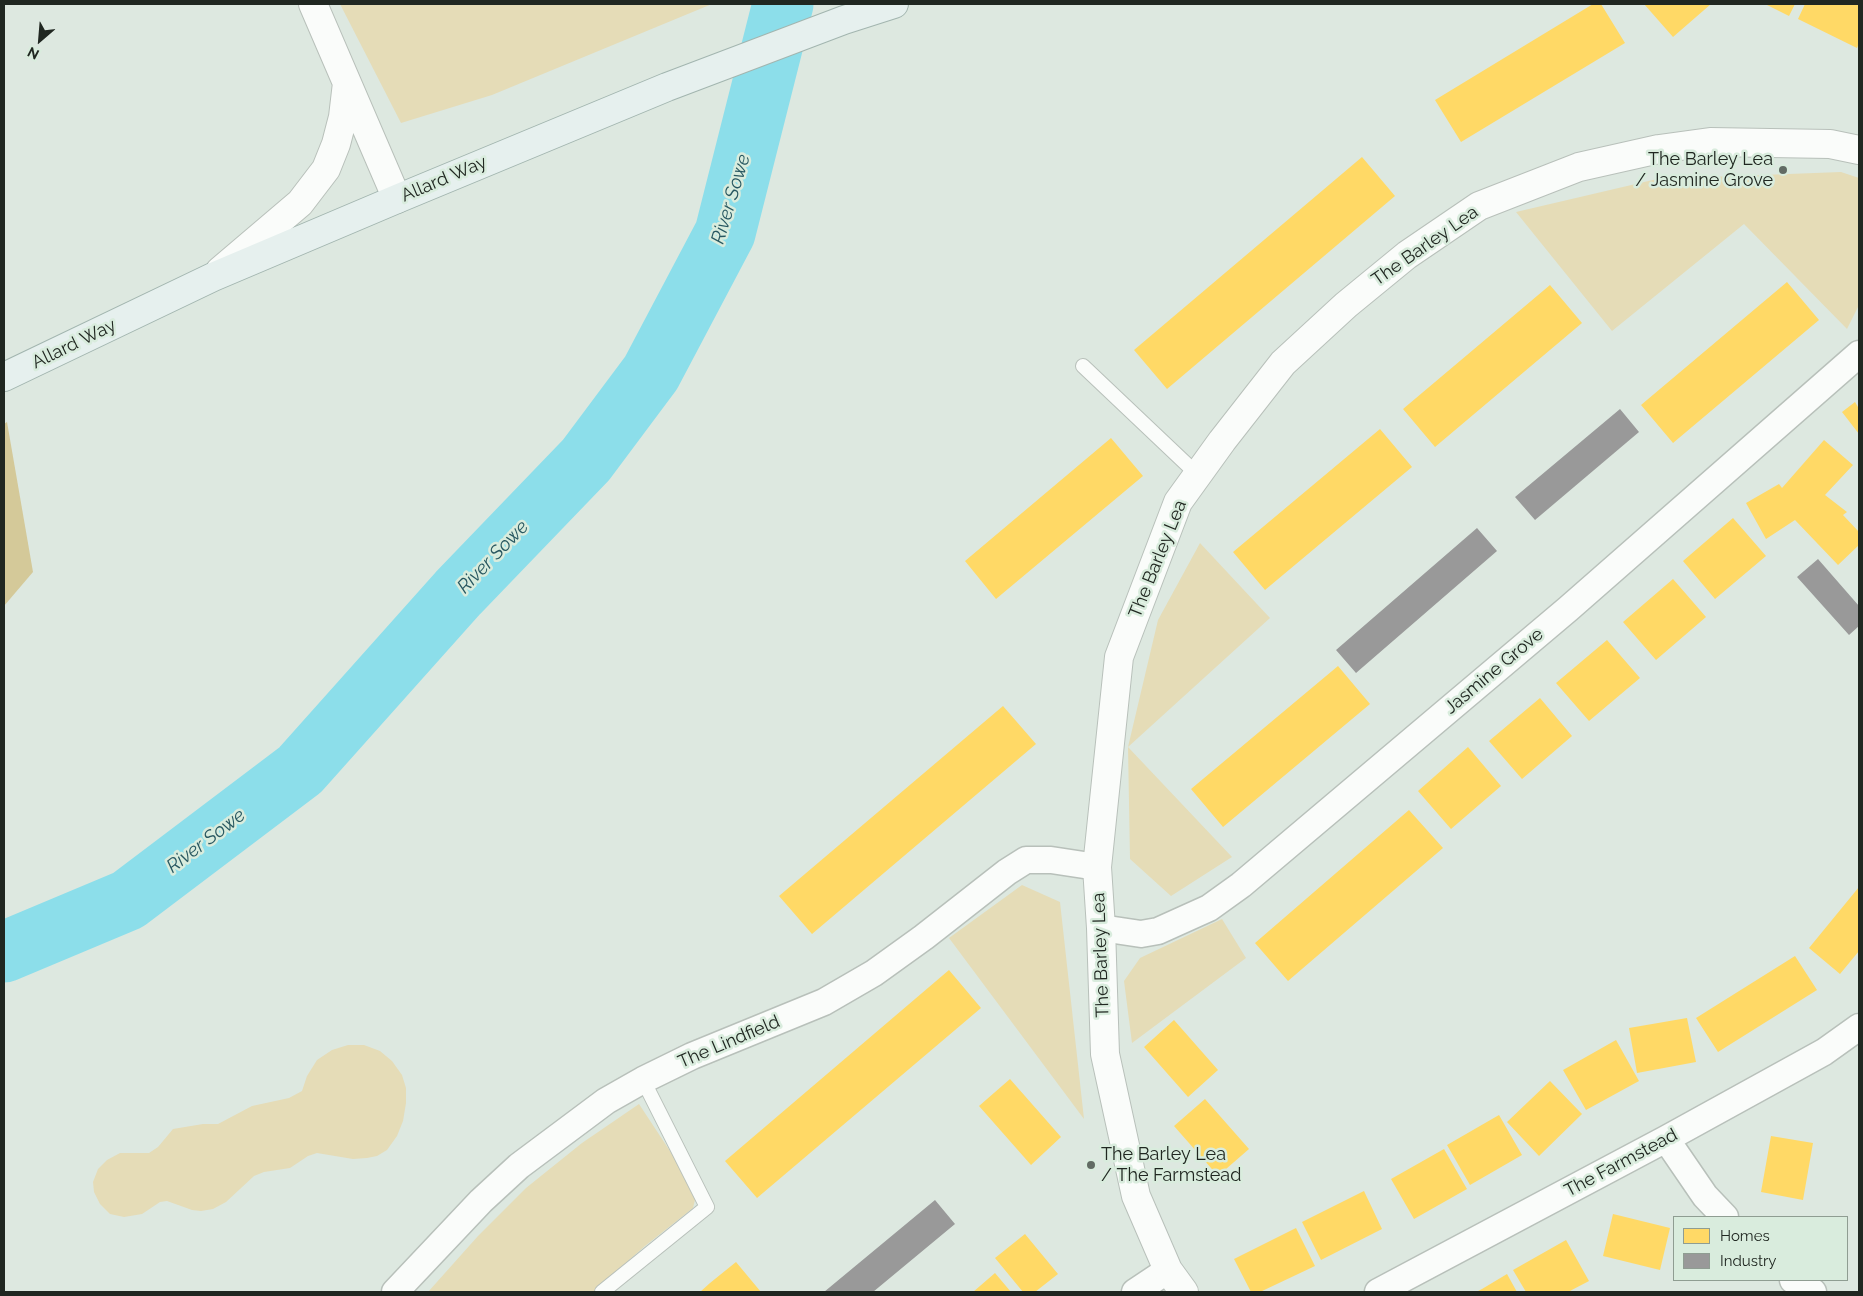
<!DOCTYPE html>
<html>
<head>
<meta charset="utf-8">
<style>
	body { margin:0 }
	#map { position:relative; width:1863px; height:1296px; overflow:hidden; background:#dde8e0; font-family:Raleway,sans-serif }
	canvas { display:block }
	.frame { position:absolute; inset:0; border:5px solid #202721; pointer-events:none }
	.legend { position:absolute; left:1673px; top:1216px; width:175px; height:65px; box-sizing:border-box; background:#d9ecdd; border:1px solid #8f9d92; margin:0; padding:6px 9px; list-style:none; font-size:15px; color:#202721 }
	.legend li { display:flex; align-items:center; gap:10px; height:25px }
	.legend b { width:25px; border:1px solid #8f9d92 }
	.north { position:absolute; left:15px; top:15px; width:50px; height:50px; -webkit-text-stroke:4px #d9ecdd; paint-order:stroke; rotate:207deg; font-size:14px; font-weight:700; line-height:20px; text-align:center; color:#202721 }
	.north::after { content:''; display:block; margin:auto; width:18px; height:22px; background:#202721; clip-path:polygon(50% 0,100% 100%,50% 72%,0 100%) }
</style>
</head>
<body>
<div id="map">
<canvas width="1863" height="1296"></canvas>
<div class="frame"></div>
<ul class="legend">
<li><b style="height:14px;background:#ffd966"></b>Homes</li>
<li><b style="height:14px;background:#999"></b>Industry</li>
</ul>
<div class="north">N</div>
</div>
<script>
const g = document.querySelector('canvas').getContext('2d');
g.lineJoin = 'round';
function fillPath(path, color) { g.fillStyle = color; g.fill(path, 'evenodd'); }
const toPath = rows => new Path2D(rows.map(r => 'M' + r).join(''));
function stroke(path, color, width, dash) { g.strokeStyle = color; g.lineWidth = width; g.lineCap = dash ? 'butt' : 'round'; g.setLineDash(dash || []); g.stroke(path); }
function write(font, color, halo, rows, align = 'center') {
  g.font = font + ' Raleway,sans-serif'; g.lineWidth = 5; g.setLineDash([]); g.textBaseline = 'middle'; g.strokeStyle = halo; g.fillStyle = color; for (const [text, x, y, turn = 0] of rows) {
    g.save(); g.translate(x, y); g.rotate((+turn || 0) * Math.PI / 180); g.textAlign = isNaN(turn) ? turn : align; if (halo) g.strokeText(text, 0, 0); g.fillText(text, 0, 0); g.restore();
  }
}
fillPath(toPath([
	[340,4,712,4,492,95,401,123],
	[1841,172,1859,178,1859,305,1847,329,1744,224,1612,331,1516,212,1657,179],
	[1200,543,1270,618,1128,747,1232,857,1171,896,1130,859,1128,747,1158,620],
	[1022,885,1060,902,1084,1119,949,938],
	[1222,919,1246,958,1132,1043,1124,981,1140,958],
	[348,1045,364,1045,380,1051,392,1061,402,1075,406,1088,406,1103,403,1121,397,1136,387,1150,377,1156,367,1158,353,1159,317,1153,308,1156,290,1168,264,1172,254,1176,226,1202,213,1209,201,1211,192,1210,167,1201,160,1202,142,1214,124,1217,110,1214,100,1204,94,1192,93,1182,98,1169,107,1160,120,1153,149,1153,158,1147,173,1129,203,1124,218,1124,252,1106,289,1098,302,1091,307,1076,317,1060,332,1050],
	[639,1104,697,1192,693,1208,645,1246,593,1292,428,1292,478,1236,526,1188,582,1143]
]), '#e5dcb7');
fillPath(toPath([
	[7,422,33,572,4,606,4,424]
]), '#d4c999');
fillPath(toPath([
	[1593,4,1601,4,1625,43,1461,142,1435,100],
	[1644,4,1711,4,1673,37],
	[1765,4,1795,4,1789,16],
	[1805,4,1859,4,1859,43,1857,48,1798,19],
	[1362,157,1395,196,1167,389,1134,350],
	[1787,282,1819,320,1673,443,1641,405],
	[1550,285,1582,323,1435,447,1403,409],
	[1855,402,1858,407,1859,405,1859,434,1842,412],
	[1380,429,1412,467,1265,590,1233,552],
	[1111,438,1143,476,996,599,965,561],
	[1824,440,1853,465,1825,495,1847,512,1843,515,1859,532,1859,545,1838,565,1795,520,1766,539,1746,503,1779,484,1782,488],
	[1733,518,1766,556,1715,599,1683,561],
	[1673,579,1706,617,1656,660,1623,622],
	[1607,640,1640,678,1589,721,1556,683],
	[1338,666,1370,704,1223,827,1191,789],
	[1540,698,1572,736,1522,779,1489,741],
	[1003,706,1036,744,812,934,779,896],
	[1468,747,1501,786,1451,829,1418,791],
	[1409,810,1443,848,1288,981,1255,943],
	[1859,887,1859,951,1840,974,1809,948],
	[1795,956,1817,990,1718,1052,1696,1018],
	[949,970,981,1008,757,1198,725,1161],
	[1687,1018,1696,1062,1637,1073,1629,1028],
	[1174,1020,1218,1070,1188,1097,1144,1047],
	[1616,1040,1639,1081,1586,1110,1563,1070],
	[1010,1079,1061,1137,1031,1165,979,1106],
	[1550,1081,1582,1114,1539,1156,1507,1122],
	[1205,1099,1249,1149,1218,1176,1174,1126],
	[1499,1115,1522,1155,1470,1185,1447,1145],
	[1771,1136,1813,1143,1803,1200,1761,1192],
	[1444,1149,1467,1189,1414,1219,1391,1179],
	[1364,1191,1382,1229,1321,1260,1302,1222],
	[1613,1214,1670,1228,1660,1270,1603,1256],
	[1296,1228,1315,1266,1260,1292,1251,1292,1234,1259],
	[1025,1234,1058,1274,1035,1292,1023,1292,995,1258],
	[1566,1240,1589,1281,1568,1292,1526,1292,1513,1270],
	[736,1262,761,1292,700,1292,710,1283],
	[995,1273,1011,1292,973,1292],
	[1507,1274,1517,1292,1476,1292,1482,1289]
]), '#ffd966');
fillPath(toPath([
	[1620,409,1639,432,1535,520,1515,497],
	[1477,528,1497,551,1356,673,1336,650],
	[1818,559,1859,606,1859,626,1849,635,1797,577],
	[935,1200,955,1224,873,1292,824,1292]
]), '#999');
stroke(toPath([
	[4,952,128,900,300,770,458,593,586,460,651,373,725,233,783,4]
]), '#8cdeea', 61);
const service = toPath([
	[1083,366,1198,475],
	[602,1292,707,1207,643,1080]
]);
const minor = toPath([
	[1101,928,1141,934,1158,931,1209,908,1241,885,1568,609,1859,354],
	[1666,1139,1705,1196,1725,1217],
	[1793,1280,1813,1292],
	[395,1292,481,1201,519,1166,606,1101,643,1080,692,1056,824,1002,874,973,924,937,1007,872,1026,860,1051,860,1097,867],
	[1135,1292,1168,1270],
	[1378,1292,1666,1139,1824,1052,1859,1027]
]);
const tertiary = toPath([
	[313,4,397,199],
	[220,271,300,203,326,169,336,144,343,117,347,83],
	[1184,1292,1168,1270,1136,1196,1105,1054,1101,928,1097,867,1119,657,1178,502,1222,441,1283,363,1346,305,1407,255,1479,206,1579,167,1659,149,1710,142,1830,144,1859,150]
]);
const primary = toPath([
	[4,377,213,277,397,199,667,87,844,20,894,4]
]);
stroke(service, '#b8c0ba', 16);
stroke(minor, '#b8c0ba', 29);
stroke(tertiary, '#b8c0ba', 30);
stroke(primary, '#a2b5af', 30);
stroke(service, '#fafcfa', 14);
stroke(minor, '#fafcfa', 26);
stroke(tertiary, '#fafcfa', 28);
stroke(primary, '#e6f0ee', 28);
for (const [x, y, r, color] of [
	[1783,170,5,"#626b64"],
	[1091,1165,5,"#626b64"]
]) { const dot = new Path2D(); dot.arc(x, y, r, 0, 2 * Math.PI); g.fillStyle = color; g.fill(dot); stroke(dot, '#d9ecdd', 2); }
write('18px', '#202721', '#d9ecdd', [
	["The Barley Lea",1773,160],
	["/ Jasmine Grove",1773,181],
	["The Barley Lea",1101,1155,"left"],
	["/ The Farmstead",1101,1176,"left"]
], 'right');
write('18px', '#202721', '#d9ecdd', [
	["Allard Way",444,179,-23],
	["The Barley Lea",1425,246,-35],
	["Allard Way",74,344,-26],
	["The Barley Lea",1158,559,-68],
	["Jasmine Grove",1494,671,-40],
	["The Barley Lea",1101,955,-92],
	["The Lindfield",729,1042,-23],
	["The Farmstead",1621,1163,-28]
]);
write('italic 19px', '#275760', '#d9ecdd', [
	["River Sowe",731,199,-73],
	["River Sowe",493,557,-46],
	["River Sowe",206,841,-37]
]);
</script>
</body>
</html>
